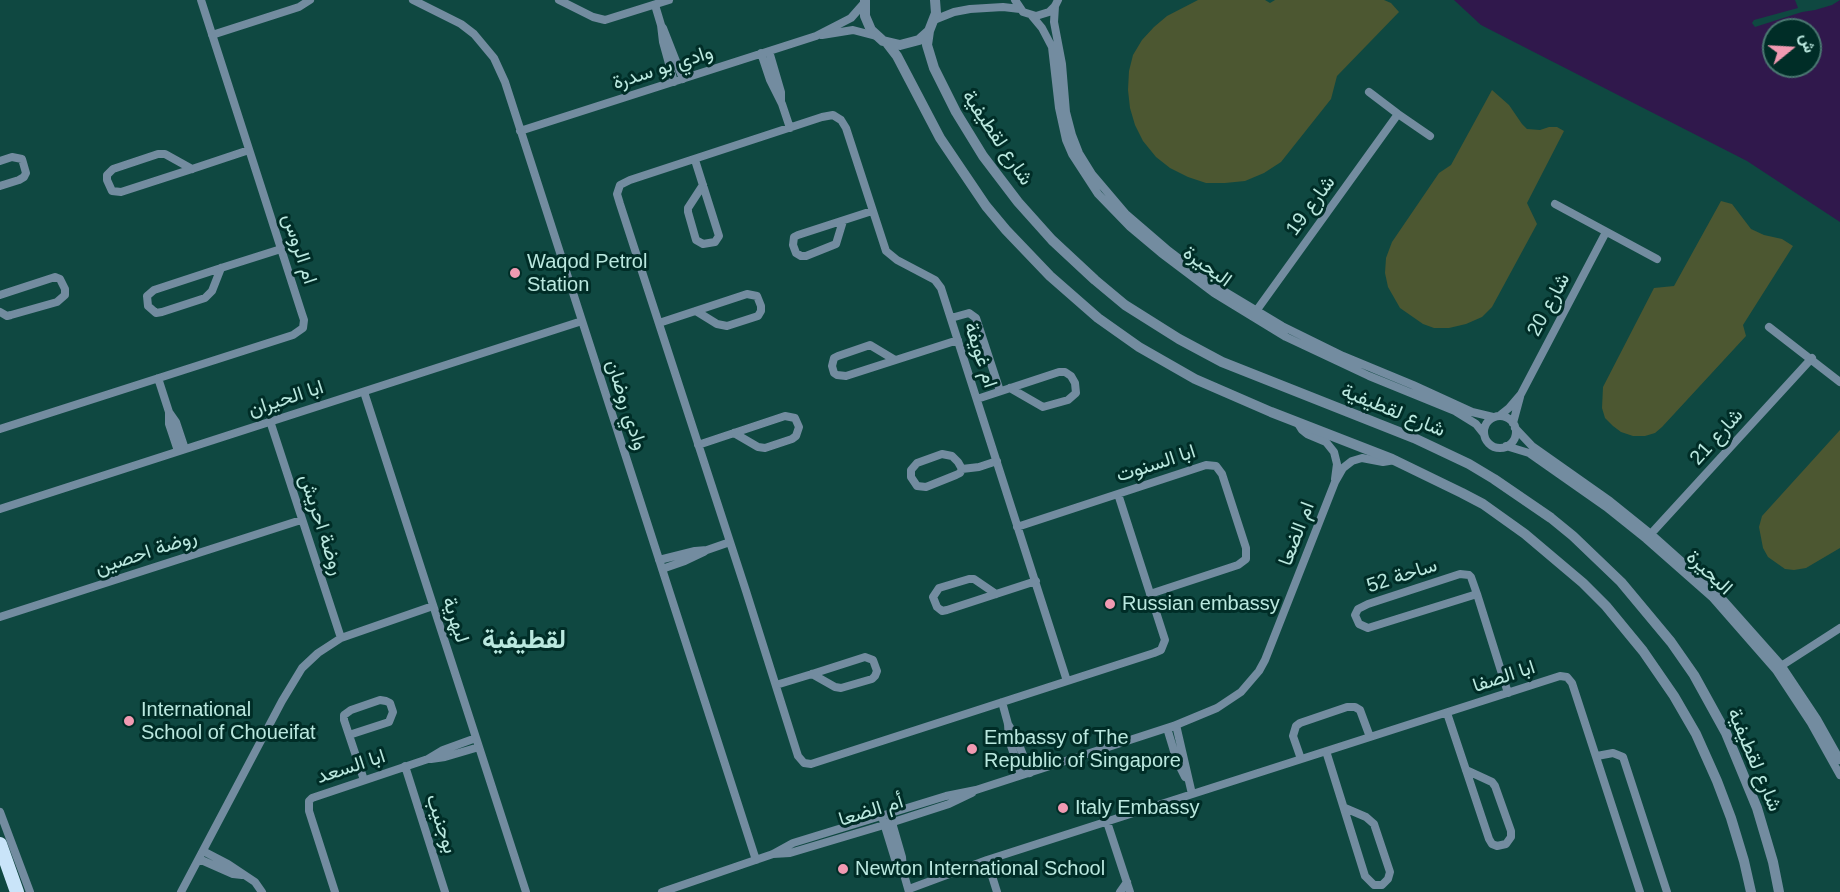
<!DOCTYPE html>
<html>
<head>
<meta charset="utf-8">
<style>
	body { margin:0 }
	#map { position:relative; width:1840px; height:892px; overflow:hidden; background:#0f4841; font-family:Arial,Vazirmatn,sans-serif }
	canvas { display:block }
	.north { position:absolute; left:1762px; top:18px; width:60px; height:60px; box-sizing:border-box; background:#002d27; border:2px solid #4a7871; border-radius:50%; rotate:72deg; font-size:16px; font-weight:700; line-height:24px; text-align:center; color:#bae8df }
	.north::after { content:''; display:block; margin:auto; width:21px; height:27px; background:#f19ab2; clip-path:polygon(50% 0,100% 100%,50% 72%,0 100%) }
</style>
</head>
<body>
<div id="map">
<canvas width="1840" height="892"></canvas>
<div class="north">ش</div>
</div>
<script>
const g = document.querySelector('canvas').getContext('2d');
g.lineJoin = 'round';
function fillPath(path, color) { g.fillStyle = color; g.fill(path, 'evenodd'); }
const toPath = rows => new Path2D(rows.map(r => 'M' + r).join(''));
function stroke(path, color, width, dash) { g.strokeStyle = color; g.lineWidth = width; g.lineCap = dash ? 'butt' : 'round'; g.setLineDash(dash || []); g.stroke(path); }
function write(font, color, halo, rows, align = 'center') {
  g.font = font + ' Arial,Vazirmatn,sans-serif'; g.lineWidth = 6; g.setLineDash([]); g.textBaseline = 'middle'; g.strokeStyle = halo; g.fillStyle = color; for (const [text, x, y, turn = 0] of rows) {
    g.save(); g.translate(x, y); g.rotate((+turn || 0) * Math.PI / 180); g.textAlign = isNaN(turn) ? turn : align; if (halo) g.strokeText(text, 0, 0); g.fillText(text, 0, 0); g.restore();
  }
}
fillPath(toPath([
	[1198,0,1265,0,1270,3,1275,0,1384,0,1391,3,1399,12,1337,76,1331,99,1281,162,1264,173,1245,181,1225,183,1206,183,1188,177,1170,168,1156,157,1143,141,1135,125,1130,108,1128,90,1129,71,1133,55,1142,40,1154,27,1167,16],
	[1492,90,1509,105,1522,124,1527,129,1540,130,1549,127,1557,127,1564,131,1527,203,1537,224,1492,307,1482,317,1466,324,1449,328,1434,328,1423,324,1400,308,1388,287,1385,273,1386,258,1392,242,1439,173,1451,165],
	[1721,201,1732,204,1751,229,1764,235,1782,239,1793,246,1743,325,1746,336,1662,427,1655,433,1645,436,1633,436,1621,432,1613,426,1605,418,1602,408,1603,387,1654,288,1674,286],
	[1840,430,1840,548,1806,568,1794,570,1785,569,1768,557,1763,548,1759,527,1762,516]
]), '#4c5731');
fillPath(toPath([
	[1454,0,1795,0,1798,8,1754,20,1752,23,1755,27,1802,12,1815,10,1832,5,1840,0,1840,222,1747,161,1481,25],
	[1774,30,1810,30,1810,66,1774,66]
]), '#30184c');
stroke(toPath([
	[413,0,461,24,474,34,494,58,505,82,756,860],
	[559,0,593,17,605,20,669,0],
	[1015,0,1023,12,1036,16,1049,12,1055,6,1058,0],
	[655,5,661,25,663,42,674,82],
	[1055,6,1054,22,1062,64,1066,112,1072,135,1079,153,1092,174,1126,214,1169,251,1194,270,1222,290,1282,326,1343,356,1413,385,1472,412,1493,417],
	[1032,16,1042,28,1052,47,1059,108,1066,140,1072,154,1098,194,1130,227,1161,253,1214,293,1286,337,1369,376,1455,411,1476,424,1484,434],
	[934,20,954,12,970,9,1003,7,1020,9],
	[663,28,683,79],
	[212,35,299,7,310,0],
	[822,35,853,30,876,36],
	[769,51,781,92,781,101],
	[761,53,770,80,782,104,790,128],
	[1369,92,1398,114,1430,136],
	[520,131,816,36,851,18,865,2],
	[695,160,719,236,715,242,703,244,696,240,688,212,688,208,703,185],
	[0,161,12,157,22,159,26,173,24,177,19,180,0,186],
	[192,169,165,154,158,154,113,169,107,175,107,180,112,191,121,192,192,169,249,150],
	[1555,204,1657,259],
	[843,221,836,244,806,256,801,256,796,253,793,245,794,237,798,235,872,211],
	[221,268,212,291,205,298,162,312,156,313,148,306,147,296,154,290,221,268,281,249],
	[0,295,55,277,60,279,65,289,65,295,57,302,11,315,7,316,0,312],
	[1254,314,1398,114],
	[951,318,969,313,976,318,1000,391],
	[659,323,747,294,757,296,761,306,761,311,758,316,727,326,717,324,696,311],
	[1769,327,1840,382],
	[895,360,870,345,838,356,834,358,832,366,834,373,837,375,846,376,958,340],
	[158,378,169,412,176,422,185,449],
	[364,392,526,892],
	[977,399,1059,372,1065,372,1071,376,1075,383,1076,393,1068,400,1043,407,1010,388],
	[169,413,169,424,178,451],
	[1499,416,1509,408,1521,394,1606,232],
	'1484 432a16 16 0 1 1 32 0a16 16 0 1 1-32 0Z',
	[270,421,341,638],
	[1297,422,1302,430,1307,434,1326,442,1334,452,1337,464,1335,479],
	[1513,423,1520,397],
	[1515,428,1532,446,1610,501,1651,534,1717,593,1781,665,1817,719,1840,760],
	[0,429,293,335,303,328,304,320,302,314,201,0],
	[698,445,785,416,795,418,799,427,796,436,792,439,765,448,758,447,734,433],
	[1506,446,1529,453,1606,507,1646,539,1713,598,1776,670,1811,723,1840,775],
	[962,469,958,462,952,456,942,454,917,463,911,470,911,477,917,486,926,487,956,475,960,473,962,469,979,467,997,461],
	[0,509,582,321],
	[1017,527,1206,465,1216,466,1222,474,1246,548,1246,559,1238,565,1150,594],
	[1648,537,1812,358],
	[659,560,695,551,707,550,730,542],
	[662,569,685,561,704,552],
	[996,594,974,579,969,579,939,588,933,597,937,607,942,611,947,610,1036,581],
	[1477,594,1368,628,1359,624,1355,615,1358,609,1368,604,1460,574,1469,575,1471,577,1477,594,1508,693],
	[0,617,301,520],
	[1778,668,1840,628],
	[1067,681,941,288,935,280,897,260,886,251,846,128,841,120,833,115,822,117,630,180,620,185,617,194,620,204,746,591,798,756,804,763,811,764,1154,653,1161,650,1165,640,1118,494],
	[776,685,812,674,865,657,873,660,877,671,875,676,872,679,841,688,835,687,812,674],
	[1002,702,1008,724,1009,740,1021,775],
	[1447,713,1489,839,1492,844,1497,846,1506,844,1511,837,1511,831,1495,786,1492,782,1466,770],
	[1008,724,1016,737,1030,773],
	[1176,725,1192,794],
	[1167,728,1177,761,1185,777],
	[349,735,389,722,393,712,390,703,386,701,380,700,351,710,344,715,344,720,364,780],
	[1326,751,1365,876,1374,885,1382,885,1388,879,1390,872,1374,824,1366,817,1345,808],
	[1597,756,1613,753,1623,757,1667,892],
	[431,759,445,757,479,747],
	[1301,759,1293,736,1296,726,1300,723,1347,707,1355,707,1360,710,1370,737],
	[405,766,445,892],
	[0,812,30,892],
	[891,819,902,857,903,870],
	[883,820,895,859,903,871,909,892],
	[1107,822,1130,892],
	[203,851,228,864,255,882,262,892],
	[773,854,790,853,884,825,949,804,972,793],
	[199,859,233,874,242,875],
	[987,860,997,892],
	[909,889,987,860,1560,676,1567,677,1572,683,1640,892],
	[181,892,282,701,302,668,318,653,341,638,433,606],
	[335,892,309,811,309,801,312,798,428,759,443,750,476,738],
	[662,892,773,854,793,843,946,796,976,790,1176,725,1217,708,1241,692,1259,671,1265,660,1335,482,1343,468,1352,461,1362,458,1383,462,1395,460],
	[1120,892,1127,882]
]), '#738ca0', 8);
stroke(toPath([
	[865,0,865,16,871,30,883,41,900,45,919,40,929,31,936,13,935,0],
	[929,31,927,45,934,68,956,112,983,156,1018,202,1052,240,1095,280,1125,305,1179,339,1222,362,1414,438,1469,464,1494,479,1551,518,1573,536,1621,582,1671,642,1694,675,1726,733,1757,808,1773,862,1779,892],
	[887,43,897,56,940,138,986,206,1006,230,1050,276,1098,318,1139,347,1195,379,1271,412,1392,459,1462,493,1483,504,1525,534,1583,583,1606,606,1643,651,1674,696,1696,734,1717,781,1731,818,1744,861,1751,892]
]), '#738ca0', 10);
stroke(toPath([
	[0,844,17,892]
]), '#c9e4f9', 14);
for (const [x, y, r, color] of [
	[515,273,6,"#f19ab2"],
	[1110,604,6,"#f19ab2"],
	[129,721,6,"#f19ab2"],
	[972,749,6,"#f19ab2"],
	[1063,808,6,"#f19ab2"],
	[843,869,6,"#f19ab2"]
]) { const dot = new Path2D(); dot.arc(x, y, r, 0, 2 * Math.PI); g.fillStyle = color; g.fill(dot); stroke(dot, '#002d27', 2); }
write('20px', '#bae8df', '#002d27', [
	["وادي بو سدرة",663,68,-18],
	["شارع لقطيفية",997,138,56],
	["شارع 19",1311,206,-54],
	["ام الروس",299,249,72],
	["البحيرة",1207,267,36],
	["شارع 20",1549,305,-62],
	["ام غويفة",980,355,72],
	["ابا الحيران",286,399,-18],
	["وادي روضان",626,405,72],
	["شارع لقطيفية",1393,411,22],
	["شارع 21",1717,437,-48],
	["ابا السنوت",1156,464,-18],
	["روضة احريش",321,525,72],
	["ام الضعا",1297,534,-69],
	["روضة احصين",146,553,-18],
	["البحيرة",1709,573,43],
	["ساحة 52",1402,576,-18],
	["لبهرية",455,620,72],
	["ابا الصفا",1504,677,-18],
	["شارع لقطيفية",1754,760,67],
	["ابا السعد",351,767,-18],
	["أم الضعا",871,811,-17],
	["بوجنيب",441,824,72]
]);
write('20px', '#bae8df', '#002d27', [
	["Waqod Petrol",527,262],
	["Station",527,285],
	["Russian embassy",1122,604],
	["International",141,710],
	["School of Choueifat",141,733],
	["Embassy of The",984,738],
	["Republic of Singapore",984,761],
	["Italy Embassy",1075,808],
	["Newton International School",855,869]
], 'left');
write('bold 26px', '#bae8df', '#002d27', [
	["لقطيفية",524,641]
]);
</script>
</body>
</html>
